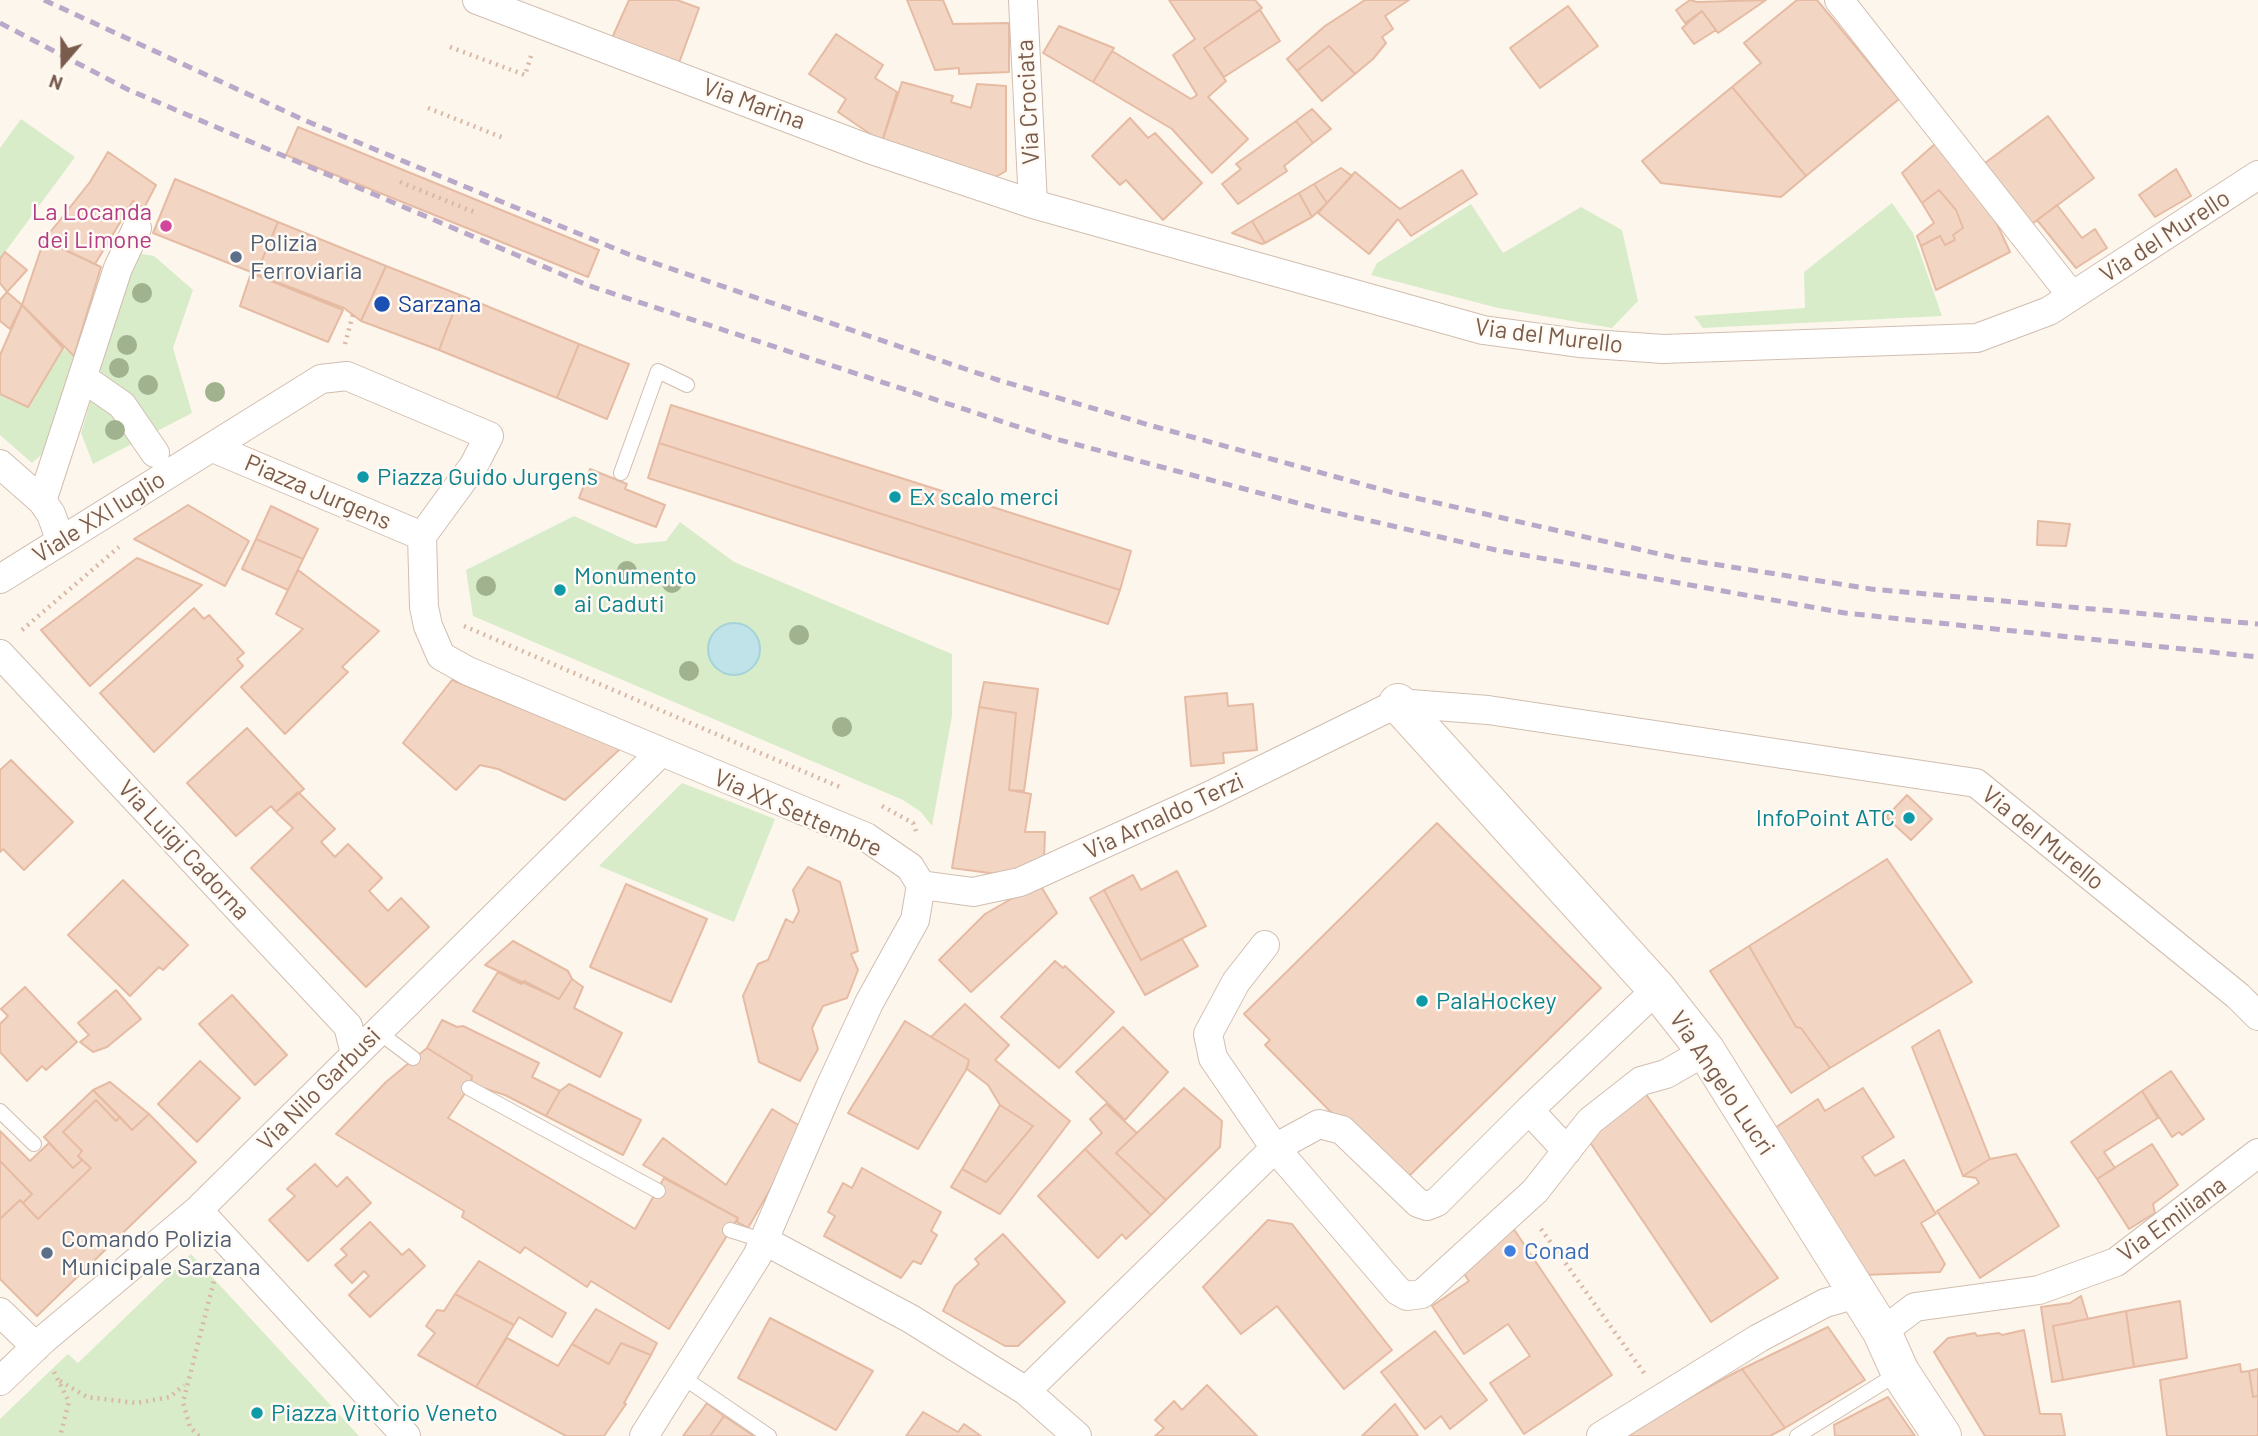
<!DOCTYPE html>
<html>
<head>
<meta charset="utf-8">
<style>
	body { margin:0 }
	#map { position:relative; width:2258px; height:1436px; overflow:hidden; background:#fdf6ec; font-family:Barlow,sans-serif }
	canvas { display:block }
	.north { position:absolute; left:28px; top:28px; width:70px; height:70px; -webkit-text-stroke:5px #fffaf3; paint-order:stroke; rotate:200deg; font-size:19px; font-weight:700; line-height:28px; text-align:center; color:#7a5c4d }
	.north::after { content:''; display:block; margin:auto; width:24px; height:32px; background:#7a5c4d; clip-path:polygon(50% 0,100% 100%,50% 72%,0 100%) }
</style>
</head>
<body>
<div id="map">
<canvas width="2258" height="1436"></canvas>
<div class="north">N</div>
</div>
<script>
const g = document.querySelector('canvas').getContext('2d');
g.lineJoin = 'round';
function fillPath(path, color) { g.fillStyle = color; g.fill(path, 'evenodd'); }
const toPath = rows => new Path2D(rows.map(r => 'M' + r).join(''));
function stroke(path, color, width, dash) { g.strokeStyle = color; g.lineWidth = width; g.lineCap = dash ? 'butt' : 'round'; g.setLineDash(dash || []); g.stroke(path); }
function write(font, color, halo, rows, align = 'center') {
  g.font = font + ' Barlow,sans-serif'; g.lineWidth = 5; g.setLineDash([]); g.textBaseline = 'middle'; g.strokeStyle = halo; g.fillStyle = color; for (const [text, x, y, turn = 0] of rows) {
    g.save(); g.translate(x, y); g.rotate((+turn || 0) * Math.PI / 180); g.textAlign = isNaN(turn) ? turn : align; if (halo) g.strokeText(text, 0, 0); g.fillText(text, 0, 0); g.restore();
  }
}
fillPath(toPath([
	[21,119,75,157,0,259,0,148],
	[1892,203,1913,233,1942,316,1703,328,1694,316,1805,308,1804,272],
	[1471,204,1503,253,1581,207,1622,230,1638,301,1612,328,1498,308,1371,275,1377,263],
	[135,253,154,256,193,290,173,348,192,413,93,464,81,433],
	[63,348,74,356,49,448,32,463,0,435,0,394,28,407],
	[574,516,635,544,666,541,680,522,734,562,952,654,952,716,932,826,921,812,903,800,473,616,466,570],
	[682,783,775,819,734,922,599,866],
	[191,1254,359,1436,0,1436,0,1419,52,1369,68,1354,78,1363]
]), '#d8ecc9');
const water = toPath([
	'708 649a26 26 0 1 1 52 0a26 26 0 1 1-52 0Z'
]);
fillPath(water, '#bfe3e8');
stroke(water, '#a5d3da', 2);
const building = toPath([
	[629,0,677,0,699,8,679,63,612,38,629,0],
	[907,0,943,0,953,24,1009,23,1009,72,959,74,959,68,935,70,907,0],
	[1169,0,1255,0,1262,8,1204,48,1226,81,1208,97,1248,139,1212,173,1172,129,1093,82,1112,51,1191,99,1197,95,1173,55,1195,39,1169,0],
	[1365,0,1409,0,1385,16,1393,29,1382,37,1386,43,1373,59,1355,74,1329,46,1297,71,1287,59,1325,26,1365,0],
	[1690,0,1697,2,1766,0,1718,33,1702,11,1685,23,1676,10,1690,0],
	[1797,0,1817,0,1899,99,1806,176,1732,87,1761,63,1744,43,1797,0],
	[1568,6,1598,46,1540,88,1510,48,1568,6],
	[1260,10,1280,41,1224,77,1204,48,1260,10],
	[1702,11,1716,30,1694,44,1682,28,1702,11],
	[1059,26,1114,48,1093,82,1043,53,1059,26],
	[836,34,883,65,875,78,897,92,882,142,838,112,846,99,809,74,836,34],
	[1329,46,1355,74,1322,101,1297,71,1329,46],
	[902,82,953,96,951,102,971,108,977,84,1006,86,1006,171,992,179,882,142,902,82],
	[1732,87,1806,176,1781,197,1661,183,1642,161,1732,87],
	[1312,109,1331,129,1313,143,1296,121,1312,109],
	[2048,116,2094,178,2032,224,1985,163,2048,116],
	[1130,118,1148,138,1155,133,1202,183,1163,220,1126,180,1120,185,1092,156,1130,118],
	[1296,121,1313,143,1284,166,1287,171,1238,204,1222,184,1241,169,1236,164,1296,121],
	[298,127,599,250,588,277,286,155,298,127],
	[1935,144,1976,191,1997,224,2010,252,1936,290,1921,246,1940,236,1945,245,1955,240,1953,235,1963,228,1956,210,1939,190,1922,203,1902,173,1935,144],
	[108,152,156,185,144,208,133,201,95,264,44,240,90,182,108,152],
	[1341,168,1352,176,1327,203,1314,184,1341,168],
	[2176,169,2191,196,2155,217,2139,195,2176,169],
	[1462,170,1477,194,1411,236,1398,219,1369,254,1318,213,1355,172,1400,209,1462,170],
	[175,179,278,222,256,274,153,233,175,179],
	[1314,184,1327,203,1312,217,1299,193,1314,184],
	[1939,190,1956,210,1963,228,1953,235,1955,240,1945,245,1940,236,1921,246,1917,236,1934,223,1922,203,1939,190],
	[1299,193,1312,217,1265,243,1252,221,1299,193],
	[2057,205,2082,238,2095,229,2107,248,2076,268,2037,220,2057,205],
	[1252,221,1265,243,1262,244,1232,233,1252,221],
	[278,222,386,266,361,321,344,308,256,274,278,222],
	[44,240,101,267,74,356,22,305,44,240],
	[5,252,27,270,7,292,0,283,0,259,5,252],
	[386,266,460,295,439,350,361,321,386,266],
	[251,273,343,310,328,342,240,306,251,273],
	[7,292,22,305,10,329,0,321,0,300,7,292],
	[460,295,579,344,557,398,439,350,460,295],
	[22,305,63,348,28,407,0,394,0,355,22,305],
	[579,344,629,364,607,419,557,398,579,344],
	[671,405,1131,551,1120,590,659,443,671,405],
	[659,443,1120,590,1108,624,648,478,659,443],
	[590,469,627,484,625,489,665,505,656,527,579,498,590,469],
	[188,505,249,541,225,586,134,539,188,505],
	[271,506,318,529,303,559,256,539,271,506],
	[2038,521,2070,524,2066,546,2037,545,2038,521],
	[256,539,303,559,288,590,242,569,256,539],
	[137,558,202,585,90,686,41,630,137,558],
	[298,570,379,631,342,667,348,672,285,734,241,687,303,629,276,614,298,570],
	[194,608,204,619,209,615,244,653,237,659,243,666,154,752,100,693,194,608],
	[452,680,620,749,565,800,498,769,480,765,456,790,403,743,452,680],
	[984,682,1038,689,1024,791,1009,790,1016,713,979,707,984,682],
	[1227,693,1228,706,1253,704,1257,750,1223,753,1224,763,1191,766,1185,697,1227,693],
	[979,707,1016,713,1009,790,1031,794,1025,832,1045,832,1044,860,1012,876,952,868,979,707],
	[247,728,304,789,276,812,271,806,236,836,187,783,247,728],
	[11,760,73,822,24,870,3,849,0,852,0,770,11,760],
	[298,792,335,829,321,842,335,857,348,844,382,878,369,891,388,911,401,898,429,927,366,987,251,868,293,828,276,812,298,792],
	[1907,795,1932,819,1911,840,1886,817,1907,795],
	[1437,823,1601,988,1406,1179,1378,1160,1265,1045,1270,1040,1244,1014,1437,823],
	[1887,859,1972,982,1830,1068,1801,1028,1796,1027,1749,946,1887,859],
	[808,867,840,882,858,951,851,954,858,970,847,998,823,1006,812,1028,818,1049,800,1081,759,1062,743,996,758,964,768,960,786,919,793,923,799,911,793,890,808,867],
	[1177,871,1206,926,1141,960,1104,890,1133,875,1141,890,1177,871],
	[123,880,188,945,163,970,159,967,130,996,68,935,123,880],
	[1039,883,1057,913,971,992,939,960,985,914,1039,883],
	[626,884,707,919,671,1002,590,967,626,884],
	[1104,890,1141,960,1182,939,1198,966,1145,995,1090,898,1104,890],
	[513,941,568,971,572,979,559,999,485,965,513,941],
	[1749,946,1796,1027,1801,1028,1830,1068,1791,1093,1710,971,1749,946],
	[1055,961,1063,968,1065,966,1114,1012,1059,1068,1001,1017,1055,961],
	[498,972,521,984,524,981,559,999,572,979,583,987,574,1008,622,1033,600,1077,473,1011,498,972],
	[25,987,77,1042,46,1070,42,1066,27,1081,0,1052,0,1024,8,1016,1,1009,25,987],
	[116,990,141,1019,107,1047,93,1052,80,1042,89,1035,78,1023,116,990],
	[232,995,287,1055,255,1085,199,1024,232,995],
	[965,1004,1009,1045,995,1060,1070,1121,1000,1214,951,1187,962,1169,986,1182,1033,1126,1000,1105,988,1085,967,1069,969,1060,931,1037,965,1004],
	[442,1020,457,1027,463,1026,539,1063,532,1077,560,1091,546,1116,505,1095,471,1084,472,1076,427,1048,442,1020],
	[905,1021,969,1060,966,1070,918,1149,848,1113,905,1021],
	[1123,1027,1168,1072,1125,1120,1076,1072,1123,1027],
	[1939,1030,1990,1159,1963,1176,1912,1047,1939,1030],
	[427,1048,472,1076,470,1086,448,1118,635,1229,664,1178,738,1218,669,1329,591,1281,587,1287,525,1247,520,1253,462,1217,464,1211,336,1134,386,1082,427,1048],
	[200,1061,240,1098,197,1142,158,1104,200,1061],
	[2171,1071,2204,1119,2182,1135,2179,1132,2172,1137,2142,1091,2171,1071],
	[110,1082,149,1114,132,1130,93,1090,110,1082],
	[569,1084,641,1120,623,1155,546,1116,560,1091,569,1084],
	[1640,1086,1778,1278,1711,1322,1585,1135,1640,1086],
	[1184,1088,1222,1121,1220,1147,1166,1200,1116,1153,1184,1088],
	[1863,1088,1894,1137,1862,1157,1875,1176,1904,1160,1936,1214,1921,1223,1945,1264,1940,1272,1863,1275,1766,1134,1818,1099,1825,1111,1863,1088],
	[93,1090,120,1117,116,1121,96,1100,63,1132,82,1151,78,1156,82,1160,73,1168,44,1137,93,1090],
	[2142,1091,2158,1118,2104,1152,2115,1168,2097,1179,2071,1142,2142,1091],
	[96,1100,116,1121,120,1117,132,1130,149,1114,196,1162,37,1316,0,1279,0,1219,20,1200,38,1219,91,1168,78,1156,82,1151,63,1132,96,1100],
	[1106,1104,1137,1133,1116,1153,1166,1200,1151,1215,1085,1149,1102,1133,1090,1119,1106,1104],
	[1000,1105,1033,1126,986,1182,962,1169,1000,1105],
	[772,1109,805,1129,748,1228,737,1222,738,1218,643,1165,663,1138,726,1185,772,1109],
	[0,1131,30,1161,49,1143,73,1168,82,1160,91,1168,38,1219,23,1203,32,1194,0,1161,0,1131],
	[2152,1144,2178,1185,2153,1204,2155,1213,2129,1229,2097,1179,2152,1144],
	[1085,1149,1151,1215,1126,1239,1122,1234,1098,1258,1038,1196,1085,1149],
	[2016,1154,2059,1226,1980,1278,1937,1211,1979,1183,1976,1178,1963,1176,1990,1159,2016,1154],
	[0,1161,32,1194,23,1203,20,1200,0,1219,0,1161],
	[315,1164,337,1187,347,1177,371,1203,308,1261,269,1220,295,1196,287,1189,315,1164],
	[862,1168,941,1212,931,1231,937,1235,921,1264,913,1261,901,1278,824,1236,835,1216,828,1212,843,1183,852,1188,862,1168],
	[1268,1220,1292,1224,1392,1350,1344,1389,1277,1306,1241,1334,1203,1287,1268,1220],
	[370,1222,402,1255,409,1249,425,1266,370,1317,349,1295,369,1276,364,1271,352,1283,335,1265,347,1255,341,1249,370,1222],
	[1513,1228,1612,1375,1524,1434,1490,1383,1530,1356,1508,1324,1464,1354,1432,1306,1469,1281,1458,1265,1513,1228],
	[1003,1234,1065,1302,1018,1346,1005,1346,943,1311,955,1286,979,1264,975,1259,1003,1234],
	[479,1261,566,1313,552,1337,519,1317,514,1325,455,1294,479,1261],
	[455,1294,514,1325,476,1387,418,1355,435,1333,426,1326,437,1310,444,1311,455,1294],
	[2081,1296,2088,1319,2053,1326,2063,1380,2052,1382,2041,1307,2070,1303,2081,1296],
	[2180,1301,2187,1358,2134,1367,2126,1311,2180,1301],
	[596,1309,657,1343,651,1355,621,1343,609,1364,572,1344,596,1309],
	[2126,1311,2134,1367,2063,1380,2053,1326,2126,1311],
	[770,1318,873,1371,836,1430,738,1378,770,1318],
	[1828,1327,1865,1380,1785,1428,1742,1369,1828,1327],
	[2024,1330,2040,1414,2061,1414,2065,1436,1985,1436,1934,1352,1948,1338,1975,1333,1977,1336,1999,1333,2002,1335,2024,1330],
	[1435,1331,1487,1400,1450,1429,1441,1416,1425,1429,1381,1372,1435,1331],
	[507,1338,558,1366,572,1344,609,1364,621,1343,651,1355,624,1403,626,1404,604,1436,566,1436,476,1387,507,1338],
	[2240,1364,2241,1372,2249,1371,2253,1397,2258,1396,2258,1436,2167,1436,2160,1380,2240,1364],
	[1742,1369,1785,1428,1770,1436,1628,1436,1627,1431,1742,1369],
	[2258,1369,2258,1396,2253,1397,2249,1371,2258,1369],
	[1207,1385,1257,1436,1155,1436,1164,1428,1155,1420,1174,1401,1182,1410,1207,1385],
	[1888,1397,1915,1436,1835,1436,1834,1425,1888,1397],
	[707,1403,724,1416,710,1436,683,1436,707,1403],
	[1395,1404,1418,1436,1362,1436,1395,1404],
	[923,1412,958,1432,964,1424,981,1436,906,1436,923,1412],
	[724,1416,754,1436,710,1436,724,1416]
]);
fillPath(building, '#f3d5c3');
stroke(building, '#e6bba3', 2);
const lane = toPath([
	[621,473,658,371,687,385],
	[377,1031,413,1058],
	[469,1088,658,1191],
	[0,1111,34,1144],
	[730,1230,765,1241],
	[681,1376,769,1436],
	[1797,1436,1900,1372]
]);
const street = toPath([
	[477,0,869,149,1033,204,1483,330,1579,343,1663,349,1977,338,2049,311,2258,175],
	[1023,0,1033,204],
	[1839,0,2072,296],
	[83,378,122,405,155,453],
	[213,448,422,536],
	[0,464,42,501,51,514,60,539],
	[42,501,118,268,137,228],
	[422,536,424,607,428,626,441,656,468,671,866,837,910,867,921,885,915,920,869,1003,830,1087,757,1256,644,1436],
	[0,579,321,379,347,376,489,436,474,465,422,536],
	[0,654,348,1026,355,1053],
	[921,885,973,892,1020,882,1209,796,1398,703,1488,710,1976,783,2238,996,2258,1016],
	[1265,945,1236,982,1208,1034,1213,1058,1275,1148,1398,1291,1407,1296,1422,1294,1535,1191,1590,1121,1641,1081,1666,1074,1706,1051],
	[1529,1110,1567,1151],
	[198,1210,406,1436],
	[765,1241,911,1319,1026,1391,1077,1436],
	[0,1312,36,1347],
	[1882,1332,1915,1307,2039,1290,2116,1262,2258,1153],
	[0,1381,43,1340,198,1210,660,753],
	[1026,1391,1275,1148,1319,1124,1342,1130,1418,1203,1427,1206,1437,1202,1529,1110,1657,989],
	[1601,1436,1759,1338,1825,1303,1856,1294]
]);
const secondary = toPath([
	[1398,703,1657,989,1706,1051,1882,1332,1900,1372,1942,1436]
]);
stroke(lane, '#d1beb0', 16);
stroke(street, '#d1beb0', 30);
stroke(secondary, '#d6c0b0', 40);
stroke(toPath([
	[450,47,525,75,532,53],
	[428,108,506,139],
	[400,182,474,212],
	[345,344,353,314],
	[464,626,842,788],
	[22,630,119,547],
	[882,806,913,823,916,831],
	[1541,1229,1644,1373],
	[54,1372,69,1402,60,1436],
	[60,1381,87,1397,136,1403,170,1397,184,1385],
	[199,1436,190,1427,183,1402,215,1277]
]), '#d9b8a5', 4.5, [2, 5]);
stroke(lane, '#fff', 14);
stroke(street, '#fff', 28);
stroke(secondary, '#fff', 38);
stroke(toPath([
	[44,0,304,120,628,254,995,379,1149,425,1394,493,1681,559,1871,589,2258,624],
	[0,23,129,90,587,285,1052,438,1324,510,1496,550,1845,613,2258,657]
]), '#b9a8c9', 5, [10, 7]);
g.fillStyle = '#a0b28e';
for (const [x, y] of [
	[142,293],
	[127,345],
	[119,368],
	[148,385],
	[215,392],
	[115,430],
	[627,571],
	[672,583],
	[486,586],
	[799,635],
	[689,671],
	[842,727]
]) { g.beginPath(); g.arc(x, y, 10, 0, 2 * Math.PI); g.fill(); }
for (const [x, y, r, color] of [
	[166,226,7,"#d1479c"],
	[236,257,7,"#5c6f8a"],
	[382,304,9,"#1a4fb4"],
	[363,477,7,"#0f9aa8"],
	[895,497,7,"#0f9aa8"],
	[560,590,7,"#0f9aa8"],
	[1909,818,7,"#0f9aa8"],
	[1422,1001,7,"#0f9aa8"],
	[1510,1251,7,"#3f7fe0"],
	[47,1253,7,"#5c6f8a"],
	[257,1413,7,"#0f9aa8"]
]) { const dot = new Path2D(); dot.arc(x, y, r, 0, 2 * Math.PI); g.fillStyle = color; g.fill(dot); stroke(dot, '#fffaf3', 2.5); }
write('24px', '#7a5c4d', '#fffaf3', [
	["Via Crociata",1028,102,-93],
	["Via Marina",754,104,20],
	["Via del Murello",2165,236,-33],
	["Via del Murello",1549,336,7],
	["Piazza Jurgens",318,492,23],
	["Viale XXI luglio",99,517,-32],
	["Via XX Settembre",798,813,24],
	["Via Arnaldo Terzi",1164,816,-25],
	["Via del Murello",2043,838,39],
	["Via Luigi Cadorna",184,850,47],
	["Via Angelo Lucri",1722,1083,56],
	["Via Nilo Garbusi",319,1089,-45],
	["Via Emiliana",2172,1219,-36]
]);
write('24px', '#b23c85', '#fffaf3', [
	["La Locanda",152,212],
	["dei Limone",152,240]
], 'right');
write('24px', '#4e5e75', '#fffaf3', [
	["Polizia",250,243],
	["Ferroviaria",250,271],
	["Comando Polizia",61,1239],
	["Municipale Sarzana",61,1267]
], 'left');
write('24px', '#164399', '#fffaf3', [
	["Sarzana",398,304]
], 'left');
write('24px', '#0d838f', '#fffaf3', [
	["Piazza Guido Jurgens",377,477],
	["Ex scalo merci",909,497],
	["Monumento",574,576],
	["ai Caduti",574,604],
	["InfoPoint ATC",1895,818,"right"],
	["PalaHockey",1436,1001],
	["Piazza Vittorio Veneto",271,1413]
], 'left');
write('24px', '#366cbe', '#fffaf3', [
	["Conad",1524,1251]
], 'left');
</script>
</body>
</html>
